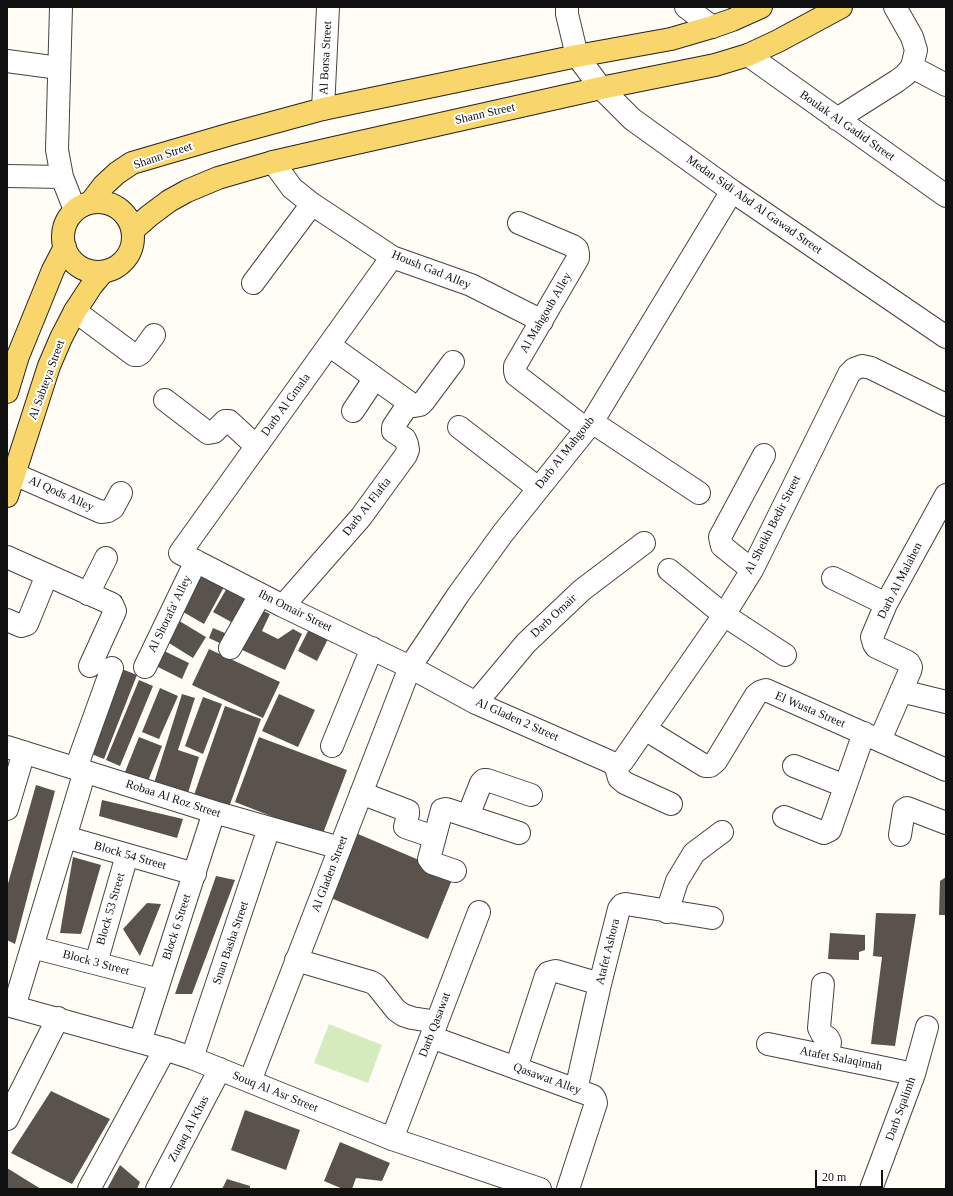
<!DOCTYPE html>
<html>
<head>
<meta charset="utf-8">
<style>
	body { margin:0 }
	#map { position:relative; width:953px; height:1196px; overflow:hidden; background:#fffdf5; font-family:Georgia,serif }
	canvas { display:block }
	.frame { position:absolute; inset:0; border:8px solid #111; pointer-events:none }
	.scale { position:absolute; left:815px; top:1170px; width:68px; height:18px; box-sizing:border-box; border:2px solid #111; border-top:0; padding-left:5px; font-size:12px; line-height:14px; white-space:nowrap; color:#111; -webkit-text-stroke:3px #fff; paint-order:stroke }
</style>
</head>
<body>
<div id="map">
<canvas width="953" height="1196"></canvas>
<div class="frame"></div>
<div class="scale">20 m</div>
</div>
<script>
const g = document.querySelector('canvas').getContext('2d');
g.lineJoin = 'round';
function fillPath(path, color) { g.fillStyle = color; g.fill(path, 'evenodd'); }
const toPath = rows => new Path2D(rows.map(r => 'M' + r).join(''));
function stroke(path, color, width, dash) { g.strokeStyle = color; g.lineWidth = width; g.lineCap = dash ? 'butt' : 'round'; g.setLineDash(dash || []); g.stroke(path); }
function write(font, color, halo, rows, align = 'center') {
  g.font = font + ' Georgia,serif'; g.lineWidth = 4; g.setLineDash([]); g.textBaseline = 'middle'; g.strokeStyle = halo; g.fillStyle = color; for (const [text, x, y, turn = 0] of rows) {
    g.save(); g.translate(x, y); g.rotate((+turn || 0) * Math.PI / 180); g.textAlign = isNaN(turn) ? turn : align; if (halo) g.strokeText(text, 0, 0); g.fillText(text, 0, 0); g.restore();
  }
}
fillPath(toPath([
	[329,1024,382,1045,368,1083,314,1063]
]), '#d5ebbd');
fillPath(toPath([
	[199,572,224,587,204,624,178,609],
	[227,588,246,599,233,623,213,612],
	[257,608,270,614,262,631,278,639,293,629,302,634,285,670,238,648],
	[176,619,206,637,193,658,164,640],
	[310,627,329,637,317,661,298,651],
	[213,628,232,636,226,646,209,638],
	[160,649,189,663,182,679,152,664],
	[209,649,280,682,263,718,192,685],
	[122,669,137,675,104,759,89,753],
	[139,680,153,686,120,766,106,760],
	[160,688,178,696,159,739,142,732],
	[182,694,195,698,178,750,199,757,188,793,154,783],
	[279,694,315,710,298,747,262,731],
	[203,697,222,704,203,754,185,746],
	[225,706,261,719,229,807,194,795],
	[139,737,162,746,148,781,125,772],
	[259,737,347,770,322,836,235,802],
	[36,785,55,791,15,944,7,940,7,887],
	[102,800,183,819,177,838,99,816],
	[358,834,454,875,428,939,331,898],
	[73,857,101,865,81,934,60,933],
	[216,876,235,880,192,994,175,994],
	[946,877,946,915,939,915,940,881],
	[147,903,161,904,140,956,123,929],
	[876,913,916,914,895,1046,871,1044,882,957,873,956],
	[830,933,865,935,865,950,859,952,859,960,828,959],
	[51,1091,110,1119,72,1184,11,1153],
	[245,1110,300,1130,286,1170,231,1150],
	[340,1142,390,1163,382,1181,356,1178,352,1189,343,1189,324,1181],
	[120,1165,140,1182,137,1189,107,1189],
	[7,1168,41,1189,7,1189],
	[227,1179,250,1186,250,1189,222,1189]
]), '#5a524d');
const minor = toPath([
	[61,7,57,150,62,177,75,210],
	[567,7,567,14,577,56,601,88,632,119,732,191,946,337],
	[686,7,712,27],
	[748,55,946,196],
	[7,61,59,68],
	[912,67,946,85],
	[323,109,328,7],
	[837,119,897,81,905,75,912,67,916,50,912,37,895,7],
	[273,162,292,188,312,204,392,257,471,285,542,321],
	[7,176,62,177],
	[519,223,573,246,577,249,578,254,578,258,515,366,515,371,516,375,586,429],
	[392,257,180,553,283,606,410,667,476,703,615,764,622,762,724,615,752,570,849,374,854,369,862,366,871,368,946,405],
	[253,283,312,204],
	[75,311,134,355,138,355,141,353,154,335],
	[329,345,414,406,420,405,424,401,453,362],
	[165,400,208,433,214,432,225,421,229,421,256,446],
	[353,411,375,378],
	[592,422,699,493],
	[459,427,538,488],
	[14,474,101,512,108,511,113,508,121,493],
	[7,557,112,604,115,611,90,666],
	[669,570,724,615,785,655],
	[752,570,722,546,720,537,764,455],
	[833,578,886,604],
	[88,594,106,558],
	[283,606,361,517,406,455,408,450,407,444,405,439,393,431,393,427,409,403],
	[7,620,21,626,27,624,47,575],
	[230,648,260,595],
	[145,667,196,561],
	[901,691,946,702],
	[476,703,526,643,582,590,644,543],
	[645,729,705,766,710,766,716,761,756,695,760,692,766,690,946,770],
	[880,740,910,671,911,667,909,663,906,661,876,647,874,644,872,637,886,604,946,495],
	[332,746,372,648],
	[7,747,214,812,340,848],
	[615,764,619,778,625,783,671,804],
	[794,766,845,786],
	[76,768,112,668],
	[361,793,408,811,408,814,405,827,434,837],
	[7,809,24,752],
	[468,816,481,783,484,780,487,780,531,795],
	[784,817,824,833,830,830,864,733],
	[900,835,904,810,907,808,946,823],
	[65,837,195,874],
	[455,871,432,863,429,859,442,810,446,809,519,833],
	[667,912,677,881,694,853,722,832],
	[32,947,160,980],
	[296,960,371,982,376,985,396,1010,403,1015,412,1018,437,1022],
	[96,963,127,855],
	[823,984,819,1028,822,1034,828,1038,830,1042,828,1056],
	[7,1005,165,1049,192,1058,392,1139,540,1189],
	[14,1007,85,771],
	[431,1037,593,1096,595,1099,596,1103,568,1189],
	[140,1042,214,812],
	[768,1044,914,1074],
	[192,1058,269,828],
	[516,1068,546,976,548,973,556,971,600,984],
	[250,1081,410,667,458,595,503,533,592,422,732,191],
	[576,1090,600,984,619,909,622,905,626,904,712,918],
	[7,1119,58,1018],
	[392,1139,479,912],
	[89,1189,165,1049],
	[157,1189,220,1069],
	[871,1189,914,1074,927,1027]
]);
const major = toPath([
	'63 237a35 35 0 1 1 70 0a35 35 0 1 1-70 0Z',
	[91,202,104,185,117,173,132,163,231,134,323,109,577,56,671,39,712,27,732,20,761,7],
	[133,230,149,216,169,201,187,191,218,178,273,162,334,148,601,88,715,65,748,55,778,41,841,7],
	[7,392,18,356,53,270,65,247],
	[7,496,49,366,61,338,75,311,92,285,103,272]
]);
stroke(minor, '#444', 24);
stroke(major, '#222', 24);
stroke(minor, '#fff', 22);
stroke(major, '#f9d66b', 22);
write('12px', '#111', '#fff', [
	["Al Borsa Street",326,58,-87],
	["Shann Street",485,114,-13],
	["Boulak Al Gadid Street",847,126,35],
	["Shann Street",163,156,-19],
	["Medan Sidi Abd Al Gawad Street",754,205,35],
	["Housh Gad Alley",431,270,22],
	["Al Mahgoub Alley",546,313,-60],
	["Al Sabteya Street",47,380,-70],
	["Darb Al Gmala",286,405,-54],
	["Darb Al Mahgoub",565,453,-52],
	["Al Qods Alley",61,494,24],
	["Darb Al Flafta",367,507,-52],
	["Al Sheikh Bedir Street",773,525,-63],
	["Darb Al Malahen",900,581,-63],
	["Ibn Omair Street",295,611,26],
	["Al Shorafa' Alley",170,614,-64],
	["Darb Omair",554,616,-43],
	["El Wusta Street",810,710,23],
	["Al Gladen 2 Street",517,720,24],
	["Robaa Al Roz Street",173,799,18],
	["Block 54 Street",130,856,16],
	["Al Gladen Street",330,874,-69],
	["Block 53 Street",111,909,-74],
	["Block 6 Street",177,927,-72],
	["Snan Basha Street",231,943,-71],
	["Atafet Ashora",608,952,-76],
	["Block 3 Street",96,963,15],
	["Darb Qasawat",435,1025,-69],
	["Atafet Salaqimah",841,1059,11],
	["Qasawat Alley",547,1079,20],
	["Souq Al Asr Street",275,1092,22],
	["Darb Sqalimh",901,1109,-70],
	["Zuqaq Al Khas",189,1129,-62]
]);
</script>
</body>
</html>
